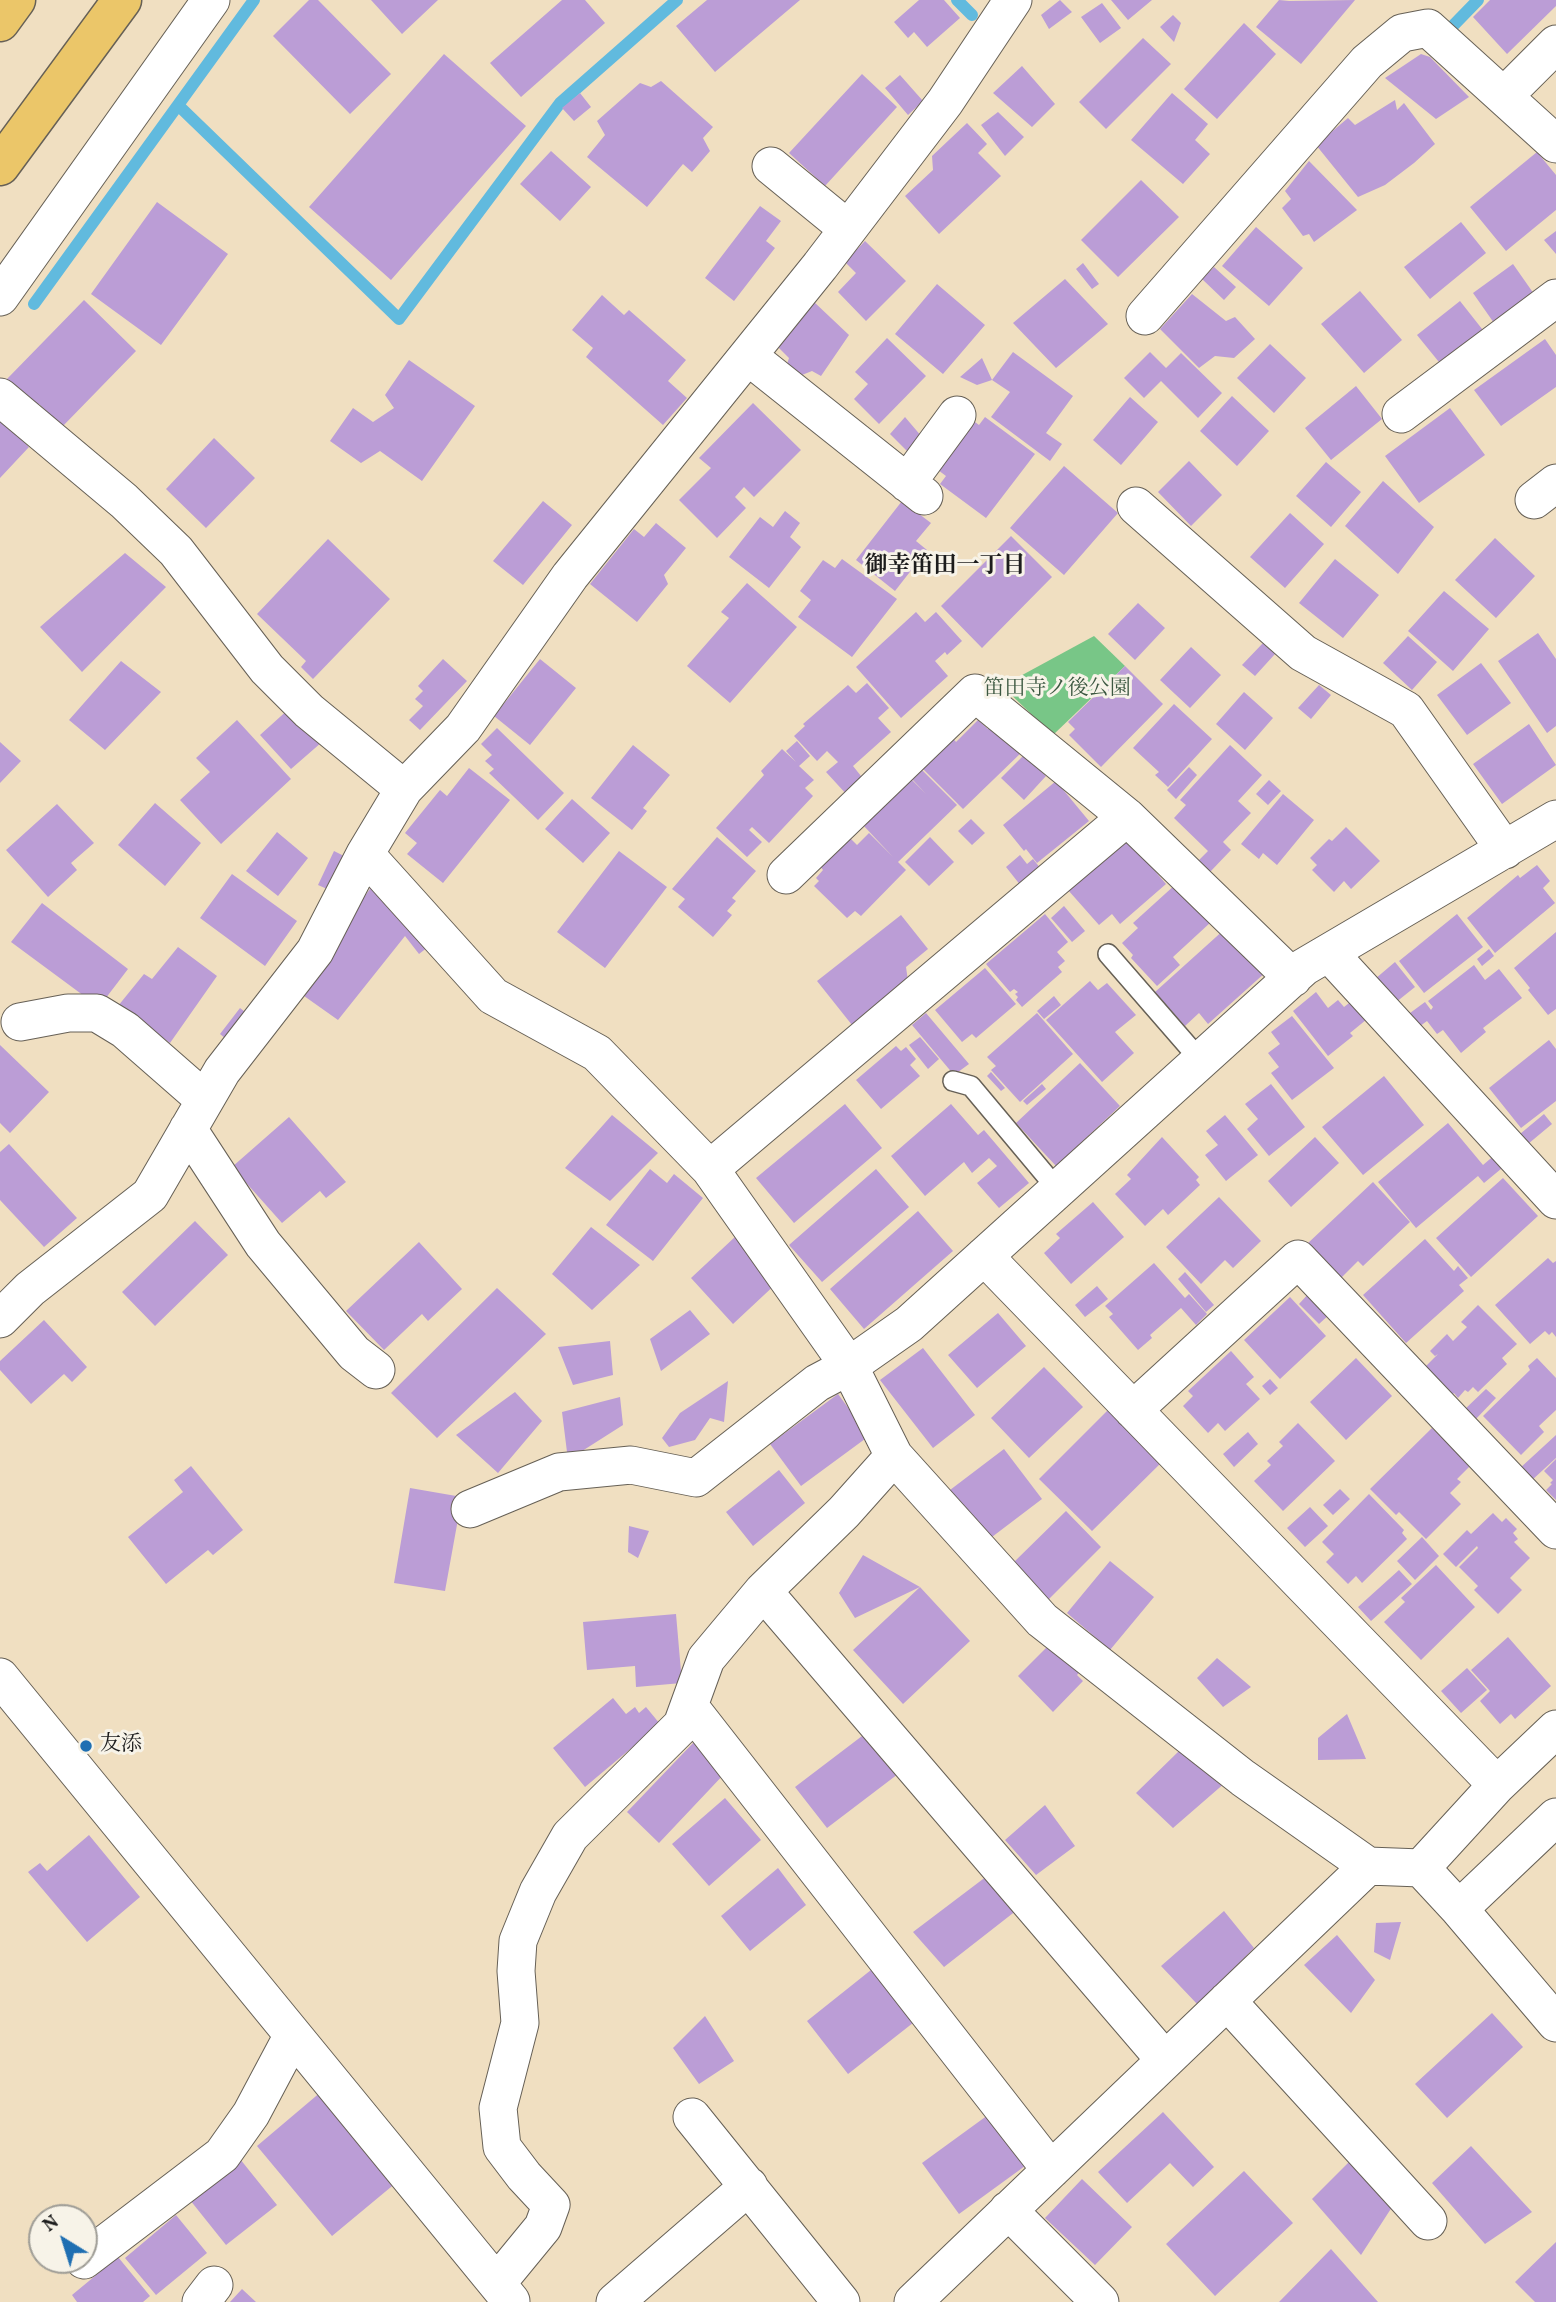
<!DOCTYPE html>
<html>
<head>
<meta charset="utf-8">
<style>
	body { margin:0 }
	#map { position:relative; width:1556px; height:2302px; overflow:hidden; background:#f0dfc1; font-family:Vollkorn,serif }
	canvas { display:block }
	.north { position:absolute; left:28px; top:2204px; width:70px; height:70px; box-sizing:border-box; background:#f7f3e8; border:2px solid #9f9d96; border-radius:50%; rotate:322deg; font-size:19px; font-weight:700; line-height:28px; text-align:center; color:#1c1c1c }
	.north::after { content:''; display:block; margin:auto; width:24px; height:32px; background:#1f6fb2; clip-path:polygon(50% 0,100% 100%,50% 72%,0 100%) }
</style>
</head>
<body>
<div id="map">
<canvas width="1556" height="2302"></canvas>
<div class="north">N</div>
</div>
<script>
const g = document.querySelector('canvas').getContext('2d');
g.lineJoin = 'round';
function fillPath(path, color) { g.fillStyle = color; g.fill(path, 'evenodd'); }
const toPath = rows => new Path2D(rows.map(r => 'M' + r).join(''));
function stroke(path, color, width, dash) { g.strokeStyle = color; g.lineWidth = width; g.lineCap = dash ? 'butt' : 'round'; g.setLineDash(dash || []); g.stroke(path); }
function write(font, color, halo, rows, align = 'center') {
  g.font = font + ' Vollkorn,"Noto Serif JP",serif'; g.lineWidth = 6; g.setLineDash([]); g.textBaseline = 'middle'; g.strokeStyle = halo; g.fillStyle = color; for (const [text, x, y, turn = 0] of rows) {
    g.save(); g.translate(x, y); g.rotate((+turn || 0) * Math.PI / 180); g.textAlign = isNaN(turn) ? turn : align; if (halo) g.strokeText(text, 0, 0); g.fillText(text, 0, 0); g.restore();
  }
}
fillPath(toPath([
	[1094,636,1125,666,1053,735,1002,686]
]), '#78c687');
stroke(toPath([
	[957,0,972,15],
	[1442,37,1478,0],
	[181,108,399,319,560,103,677,0],
	[34,304,254,0]
]), '#61bade', 12);
fillPath(toPath([
	[309,0,318,0,391,74,350,114,273,36],
	[371,0,438,0,402,34],
	[562,0,585,0,605,23,521,97,490,63],
	[707,0,800,0,715,72,676,26],
	[919,0,944,0,960,18,927,47,914,32,908,38,894,22],
	[1060,0,1072,12,1049,29,1041,15],
	[1111,0,1152,0,1128,20],
	[1279,0,1289,1,1355,0,1301,64,1256,27],
	[1490,0,1556,0,1556,6,1507,54,1473,17],
	[1102,3,1121,28,1100,43,1081,17],
	[1173,15,1181,23,1174,42,1160,27],
	[1244,23,1276,54,1217,119,1184,89],
	[1143,38,1171,64,1106,129,1079,102],
	[444,54,526,126,391,280,309,207],
	[1421,54,1430,57,1469,97,1436,119,1385,78],
	[1022,66,1055,104,1032,127,993,93],
	[862,74,897,107,825,186,789,153],
	[900,75,923,101,908,115,885,88],
	[661,81,713,127,703,138,710,151,692,172,683,164,647,207,587,157,605,135,597,121,640,83,651,87],
	[580,93,591,107,574,121,562,108],
	[1172,93,1208,124,1195,140,1210,154,1183,184,1131,140],
	[1395,100,1397,110,1404,103,1435,144,1414,163,1385,185,1358,197,1316,145,1348,118,1355,125],
	[998,112,1024,137,1005,156,981,125],
	[967,123,987,144,978,153,1001,176,939,234,905,196,933,170,932,156],
	[551,151,591,187,560,221,520,184],
	[1537,152,1556,175,1556,210,1506,251,1470,207],
	[1309,161,1357,210,1314,242,1309,234,1303,236,1282,208,1291,199,1285,191],
	[1141,180,1179,217,1118,277,1081,240],
	[157,202,228,254,161,345,91,294],
	[760,206,781,221,766,241,775,248,734,301,705,278],
	[1461,222,1486,253,1430,299,1404,267],
	[1256,227,1303,268,1269,306,1222,266],
	[1556,231,1556,254,1544,240],
	[865,241,906,281,866,321,838,292,856,273,845,262],
	[1083,263,1099,284,1092,289,1076,269],
	[1513,264,1534,294,1494,323,1473,293],
	[1214,267,1236,287,1224,300,1202,279],
	[1065,279,1108,324,1056,368,1013,323],
	[937,284,985,325,943,374,895,334],
	[1360,291,1402,340,1364,373,1321,324],
	[1192,294,1226,321,1235,317,1255,339,1234,358,1215,356,1199,368,1160,329],
	[602,295,624,315,629,310,686,360,668,381,687,398,663,425,586,357,593,348,572,330],
	[84,300,136,351,62,427,39,404,35,408,6,380],
	[813,301,849,335,821,376,812,371,797,377,787,364,789,358,778,347],
	[1460,301,1486,334,1443,367,1417,335],
	[887,338,926,376,879,424,854,399,868,384,855,372],
	[1545,339,1556,355,1556,387,1501,426,1474,390],
	[1270,344,1306,378,1274,413,1237,378],
	[1013,352,1073,396,1046,433,1062,444,1050,461,991,417,1010,392,992,380,977,385,960,377,982,358,992,380],
	[1150,352,1166,368,1181,353,1222,393,1198,418,1161,381,1144,398,1124,378],
	[409,360,475,406,422,481,380,451,361,463,330,441,353,408,373,422,394,408,385,395],
	[1356,386,1382,419,1331,460,1305,428],
	[1232,396,1269,431,1237,466,1200,431],
	[1130,397,1158,422,1121,465,1093,440],
	[753,403,801,450,754,497,744,487,735,497,746,508,717,538,679,500,711,468,699,458],
	[1450,408,1485,455,1419,503,1385,456],
	[905,417,922,437,910,454,890,434],
	[985,417,1035,454,986,518,940,484,946,476,938,470,975,422,979,425],
	[0,419,29,447,0,478],
	[214,438,255,478,206,528,166,489],
	[1189,461,1222,495,1191,526,1158,492],
	[1326,462,1361,492,1331,527,1296,496],
	[1064,466,1118,513,1064,575,1010,528],
	[1383,481,1434,527,1398,574,1345,526],
	[543,501,572,525,523,585,493,561],
	[902,501,931,523,916,541,927,550,895,591,856,560],
	[785,511,800,523,790,537,801,547,769,588,729,557,760,517,773,527],
	[1290,513,1324,544,1285,588,1250,557],
	[656,523,686,548,664,575,668,584,637,622,590,584,634,529,644,537],
	[1011,536,1052,577,982,648,941,606],
	[1495,538,1535,576,1496,618,1455,580],
	[328,539,390,599,313,679,301,667,306,661,257,614],
	[125,553,166,587,82,672,40,627],
	[842,559,897,599,852,657,798,617,811,600,800,591,823,560,835,568],
	[1335,559,1379,595,1343,638,1299,603],
	[747,583,797,627,730,703,687,666,729,618,721,612],
	[1444,591,1489,629,1453,671,1408,631],
	[1138,603,1165,628,1135,660,1108,634],
	[916,612,925,622,936,612,962,641,947,655,945,652,935,661,948,676,901,718,856,667],
	[1538,633,1556,659,1556,726,1547,733,1498,661],
	[1408,636,1437,662,1412,690,1383,663],
	[1263,643,1275,654,1255,676,1242,665],
	[1191,647,1221,675,1190,708,1160,680],
	[443,659,467,681,420,730,409,720,423,706,415,699,423,691,418,686],
	[540,659,576,688,530,745,494,716],
	[121,661,161,692,105,750,69,720],
	[1481,663,1511,703,1467,735,1437,695],
	[1125,666,1163,704,1101,767,1069,735,1075,729,1068,722],
	[867,683,889,708,878,718,891,732,853,766,865,781,848,796,826,772,838,762,827,751,817,761,794,736,805,726,803,724,848,685,856,693],
	[1319,685,1331,695,1311,719,1298,708],
	[1244,692,1273,718,1245,750,1216,724],
	[1174,704,1212,739,1168,787,1155,775,1159,772,1133,748],
	[291,707,322,742,291,769,260,735],
	[237,720,291,779,221,844,180,800,210,772,196,758],
	[978,720,988,729,995,722,1024,750,963,809,921,767,952,737,956,742],
	[1529,724,1556,765,1502,804,1473,764],
	[497,728,564,793,538,820,489,773,494,769,485,761,492,755,481,744],
	[797,741,810,756,799,766,814,780,805,788,813,796,769,843,752,827,749,830,762,842,747,857,716,828,764,775,761,771,782,749,796,762,786,751],
	[0,742,21,761,0,783],
	[633,745,670,775,643,808,647,811,632,830,591,798],
	[1230,745,1262,775,1238,801,1251,813,1223,842,1231,850,1210,872,1198,861,1208,851,1174,818,1186,805,1180,800],
	[1024,755,1046,776,1024,800,1001,778],
	[1189,767,1197,775,1176,799,1167,790],
	[469,768,510,800,443,883,407,854,417,843,405,833,440,790,447,796],
	[921,769,957,805,898,862,906,870,861,916,855,911,847,918,814,886,819,881,816,878,823,870,820,866,849,837,857,845,869,833,893,857,863,825,910,778,926,794,911,778],
	[1269,780,1281,791,1268,805,1256,794],
	[1056,781,1089,821,1037,863,1026,849,1024,851,1003,825],
	[1283,794,1314,820,1277,865,1263,853,1259,859,1241,844],
	[572,799,610,833,583,863,545,829],
	[155,803,201,843,165,886,118,845],
	[57,804,94,843,71,863,77,870,48,897,6,850],
	[971,819,985,833,972,845,958,831],
	[1346,827,1380,861,1351,889,1344,881,1334,892,1312,870,1317,865,1310,858,1329,839,1332,841],
	[277,832,308,858,278,896,246,871],
	[717,837,756,871,732,898,736,901,727,911,732,915,713,937,678,907,685,899,672,889],
	[930,837,954,862,929,886,905,862],
	[1128,839,1166,884,1120,924,1112,914,1099,925,1068,890],
	[334,851,350,859,334,892,318,885],
	[619,851,667,887,605,968,557,932],
	[1020,855,1027,864,1033,859,1045,874,1025,891,1006,867],
	[1537,865,1550,881,1543,888,1555,903,1495,953,1467,918,1518,875,1520,878],
	[232,874,297,921,265,966,200,918],
	[1176,884,1211,922,1173,957,1180,965,1157,986,1131,958,1133,955,1122,943,1138,928,1133,923],
	[372,886,437,940,419,954,405,936,338,1020,297,991],
	[42,903,128,969,99,1007,11,942],
	[1064,906,1085,931,1072,942,1051,918],
	[1045,914,1068,942,1057,952,1065,961,1058,967,1062,972,1022,1007,1016,1000,1018,997,1015,994,1018,992,1014,989,1010,992,986,964],
	[1457,914,1483,947,1424,993,1399,961],
	[901,915,928,949,906,967,908,981,852,1025,817,981],
	[1226,928,1266,972,1208,1024,1199,1013,1185,1026,1155,992],
	[1556,932,1556,1009,1548,1015,1528,990,1530,988,1514,968],
	[178,947,217,976,170,1043,118,1006,144,974,152,979],
	[1489,949,1494,956,1482,966,1477,959],
	[1395,962,1415,987,1395,1003,1375,979],
	[1474,965,1485,980,1499,969,1522,998,1483,1028,1486,1032,1461,1053,1443,1030,1437,1034,1427,1021,1416,1029,1406,1016,1425,1002,1431,1010,1433,1007,1428,1001],
	[985,968,1016,1004,976,1038,972,1034,962,1042,935,1010],
	[1090,981,1098,990,1107,983,1136,1015,1115,1032,1134,1053,1102,1082,1046,1020],
	[1316,992,1328,1008,1338,1000,1344,1007,1357,997,1372,1015,1350,1033,1353,1036,1328,1056,1293,1011],
	[1054,996,1061,1005,1044,1019,1037,1011],
	[240,1008,258,1022,237,1048,220,1034],
	[926,1013,969,1064,954,1075,912,1025],
	[1037,1013,1073,1054,1020,1102,991,1070,996,1066,987,1057],
	[1292,1016,1334,1068,1292,1100,1271,1073,1279,1067,1268,1053,1280,1044,1271,1032],
	[920,1037,939,1059,928,1069,909,1045],
	[1549,1040,1556,1049,1556,1101,1521,1128,1489,1088],
	[0,1045,49,1092,10,1133,0,1123],
	[896,1046,901,1051,906,1047,916,1059,910,1065,920,1076,881,1109,856,1080],
	[1080,1063,1120,1106,1056,1166,1016,1123],
	[991,1072,1005,1088,1001,1091,987,1076],
	[1384,1076,1424,1125,1363,1175,1322,1127],
	[1042,1084,1046,1089,1027,1105,1023,1101],
	[1271,1084,1305,1127,1269,1156,1247,1129,1258,1119,1245,1104],
	[845,1104,882,1148,794,1223,756,1178],
	[951,1104,978,1135,984,1130,1029,1183,999,1208,977,1183,997,1166,989,1158,972,1173,964,1162,925,1196,891,1156],
	[1544,1114,1552,1124,1528,1144,1520,1134],
	[612,1115,658,1153,610,1201,565,1168],
	[1225,1115,1258,1155,1226,1181,1205,1155,1218,1145,1206,1131],
	[289,1117,346,1182,326,1198,320,1191,282,1223,232,1167],
	[1448,1123,1483,1165,1497,1153,1507,1164,1484,1183,1478,1176,1416,1228,1378,1182],
	[1162,1137,1199,1177,1196,1180,1200,1185,1168,1215,1163,1209,1145,1226,1115,1194,1131,1179,1127,1175],
	[1315,1137,1339,1163,1291,1207,1268,1181],
	[9,1144,77,1218,44,1247,0,1200,0,1152],
	[650,1169,667,1183,674,1174,703,1198,653,1261,606,1225],
	[876,1169,909,1207,822,1282,789,1245],
	[1503,1178,1538,1216,1471,1277,1436,1238],
	[1373,1182,1410,1222,1363,1266,1358,1261,1340,1279,1307,1244],
	[1219,1197,1261,1241,1233,1268,1225,1260,1201,1284,1166,1247],
	[1093,1202,1124,1237,1071,1284,1044,1253,1060,1238,1056,1234],
	[918,1211,953,1251,864,1329,830,1289],
	[195,1221,228,1255,155,1326,122,1292],
	[591,1227,640,1265,592,1310,552,1274],
	[736,1236,779,1281,733,1324,691,1278],
	[1425,1239,1454,1271,1458,1266,1468,1278,1459,1285,1464,1291,1406,1343,1363,1295],
	[419,1242,462,1289,428,1321,422,1314,384,1350,346,1311],
	[1548,1258,1553,1263,1556,1261,1556,1337,1552,1332,1549,1335,1545,1331,1530,1344,1495,1305],
	[1154,1263,1185,1298,1189,1294,1207,1314,1196,1325,1181,1308,1150,1335,1152,1338,1138,1350,1109,1317,1113,1314,1105,1306],
	[1185,1272,1214,1305,1206,1312,1178,1279],
	[1097,1286,1108,1299,1085,1317,1075,1305],
	[497,1288,546,1334,437,1438,391,1393],
	[1310,1292,1331,1313,1319,1324,1299,1304],
	[1290,1297,1326,1336,1280,1379,1244,1340],
	[1478,1305,1517,1344,1502,1358,1507,1364,1478,1392,1473,1387,1468,1392,1465,1390,1458,1398,1454,1393,1452,1395,1425,1367,1438,1354,1435,1356,1430,1351,1447,1334,1453,1341,1467,1327,1461,1322],
	[690,1310,710,1334,661,1371,650,1339],
	[998,1313,1026,1346,977,1388,948,1355],
	[44,1320,87,1367,72,1382,64,1374,31,1404,0,1370,0,1361],
	[610,1341,613,1375,573,1385,558,1347],
	[923,1348,975,1415,933,1448,880,1380],
	[1231,1351,1254,1377,1246,1384,1260,1399,1225,1431,1218,1423,1208,1433,1183,1406,1193,1396,1188,1391],
	[1356,1358,1392,1396,1346,1440,1310,1402],
	[1537,1358,1556,1378,1556,1410,1539,1426,1544,1432,1521,1455,1483,1416,1530,1370,1528,1366],
	[1044,1367,1083,1407,1029,1458,991,1418],
	[1270,1379,1278,1388,1270,1395,1262,1386],
	[728,1381,724,1422,710,1418,695,1440,669,1447,662,1438,680,1413],
	[1486,1389,1496,1398,1474,1421,1464,1410],
	[515,1392,542,1421,498,1473,456,1435],
	[838,1394,869,1436,801,1486,770,1444],
	[620,1397,623,1425,568,1460,562,1412],
	[1112,1406,1165,1459,1092,1531,1039,1479],
	[1298,1423,1335,1461,1283,1511,1254,1481,1271,1465,1267,1461,1283,1446,1279,1442],
	[1432,1428,1470,1466,1457,1479,1461,1482,1450,1493,1461,1504,1426,1539,1399,1512,1396,1515,1370,1489],
	[1248,1432,1258,1444,1234,1467,1223,1454],
	[1556,1435,1556,1458,1531,1481,1519,1469],
	[1004,1449,1042,1499,988,1540,950,1490],
	[1556,1459,1556,1500,1546,1490,1552,1484,1550,1483,1553,1480,1544,1471],
	[191,1466,243,1530,213,1555,208,1550,166,1584,128,1537,183,1492,174,1480],
	[779,1470,805,1503,753,1546,726,1512],
	[410,1488,462,1497,445,1591,394,1583],
	[1340,1489,1350,1499,1333,1515,1323,1505],
	[1369,1494,1404,1530,1402,1533,1407,1539,1362,1583,1356,1576,1348,1584,1326,1562,1334,1554,1322,1542],
	[1310,1507,1328,1526,1305,1547,1287,1528],
	[1066,1511,1101,1547,1048,1600,1012,1564],
	[1493,1513,1502,1522,1506,1518,1517,1529,1513,1533,1518,1539,1514,1542,1530,1558,1510,1578,1522,1590,1498,1614,1474,1590,1478,1586,1459,1567,1478,1548,1477,1546,1456,1567,1443,1554,1467,1530,1471,1534],
	[629,1526,649,1531,638,1558,628,1552],
	[1422,1537,1439,1556,1415,1580,1397,1561],
	[863,1555,920,1587,855,1618,839,1593],
	[1110,1561,1154,1597,1110,1650,1067,1613],
	[1436,1565,1475,1607,1421,1660,1384,1622,1405,1602,1401,1598],
	[1399,1570,1412,1584,1371,1621,1358,1607],
	[920,1587,970,1641,903,1704,853,1650],
	[676,1614,682,1683,636,1687,635,1666,587,1670,583,1622],
	[1508,1637,1551,1686,1515,1719,1511,1714,1500,1724,1480,1701,1490,1691,1471,1670],
	[1050,1644,1085,1666,1077,1675,1083,1681,1053,1712,1018,1676],
	[1217,1658,1251,1687,1223,1707,1197,1678],
	[1467,1668,1487,1690,1461,1713,1441,1691],
	[613,1698,626,1714,635,1707,639,1713,646,1707,660,1724,585,1787,553,1748],
	[1347,1714,1366,1759,1318,1760,1318,1738],
	[866,1733,898,1774,827,1828,795,1787],
	[694,1742,726,1772,659,1843,627,1812],
	[1179,1751,1226,1782,1173,1828,1136,1793],
	[725,1798,761,1840,709,1886,672,1844],
	[1045,1805,1075,1846,1036,1875,1005,1840],
	[89,1835,140,1897,87,1942,28,1872,40,1863,47,1871],
	[778,1868,806,1905,750,1951,721,1916],
	[987,1876,1017,1910,944,1967,913,1932],
	[1224,1911,1254,1948,1198,2005,1161,1966],
	[1401,1922,1390,1960,1374,1952,1376,1923],
	[1337,1935,1375,1980,1351,2013,1304,1965],
	[876,1966,918,2019,848,2074,807,2021],
	[1492,2013,1523,2047,1447,2118,1415,2084],
	[705,2016,734,2061,699,2084,673,2048],
	[322,2091,397,2182,332,2236,257,2146],
	[1163,2112,1214,2167,1193,2187,1170,2163,1127,2203,1098,2172],
	[988,2115,1025,2166,959,2214,922,2163],
	[1471,2146,1532,2212,1485,2244,1432,2183],
	[1355,2156,1394,2204,1361,2255,1312,2199],
	[240,2159,277,2205,226,2245,190,2200],
	[1244,2171,1293,2223,1215,2296,1166,2244],
	[1082,2179,1132,2227,1095,2265,1045,2218],
	[176,2215,207,2253,156,2295,125,2258],
	[1556,2242,1556,2302,1535,2302,1515,2282],
	[1331,2249,1378,2302,1279,2302],
	[118,2257,150,2296,143,2302,77,2302,72,2295],
	[242,2289,256,2302,230,2302]
]), '#bb9dd6');
const lane = toPath([
	[1108,954,1201,1061],
	[953,1081,971,1086,1058,1190]
]);
const street = toPath([
	[1504,96,1556,44],
	[771,166,848,229],
	[0,297,211,0],
	[1145,316,1367,62,1402,33,1428,28,1556,144],
	[748,356,924,496],
	[0,397,124,501,176,551,267,669,309,711,404,789],
	[1401,414,1556,298],
	[907,483,957,415],
	[1534,500,1556,483],
	[1136,506,1303,653,1406,710,1505,850],
	[365,854,493,996,597,1053,710,1169,849,1366,894,1456,1042,1620,1243,1778,1368,1866,1421,1868,1459,1909,1556,2023],
	[786,875,975,693,1127,817,1293,978],
	[1329,953,1556,1200],
	[20,1022,68,1013,97,1013,125,1030,205,1100],
	[188,1129,263,1244,354,1353,376,1370],
	[710,1169,1127,817],
	[984,1256,1497,1785],
	[0,1319,30,1289,150,1195,222,1071,315,951,365,854,404,789,463,728,570,576,820,266,945,102,1013,0],
	[1133,1410,1298,1259,1556,1530],
	[470,1509,559,1472,631,1465,696,1478,817,1383,849,1366,909,1324,1304,967,1556,819],
	[763,1591,1165,2060],
	[0,1677,511,2301],
	[689,1706,1051,2170],
	[1421,1868,1497,1785,1556,1729],
	[1459,1909,1556,1817],
	[1227,2001,1428,2221],
	[692,2117,841,2302],
	[1008,2210,1100,2302],
	[84,2260,222,2155,251,2114,293,2035],
	[497,2283,543,2227,551,2205,524,2176,502,2147,498,2108,520,2023,516,1971,518,1941,538,1892,570,1836,682,1725,706,1659,763,1591,844,1512,894,1456],
	[201,2302,214,2285],
	[615,2302,749,2186],
	[913,2302,1368,1866]
]);
const highway = toPath([
	[0,22,16,0],
	[0,166,122,0]
]);
stroke(lane, '#666056', 22);
stroke(street, '#666056', 39);
stroke(highway, '#666056', 41);
stroke(lane, '#fff', 19);
stroke(street, '#fff', 37);
stroke(highway, '#ebc669', 38);
for (const [x, y, r, color] of [
	[86,1746,7,"#1f6fb2"]
]) { const dot = new Path2D(); dot.arc(x, y, r, 0, 2 * Math.PI); g.fillStyle = color; g.fill(dot); stroke(dot, '#f7f3e8', 2.5); }
write('21px', '#3c5841', '#f7f3e8', [
	["笛田寺ノ後公園",1057,690]
]);
write('21px', '#1c1c1c', '#f7f3e8', [
	["友添",100,1746]
], 'left');
write('bold 23px', '#1c1c1c', '#f7f3e8', [
	["御幸笛田一丁目",945,568]
]);
</script>
</body>
</html>
